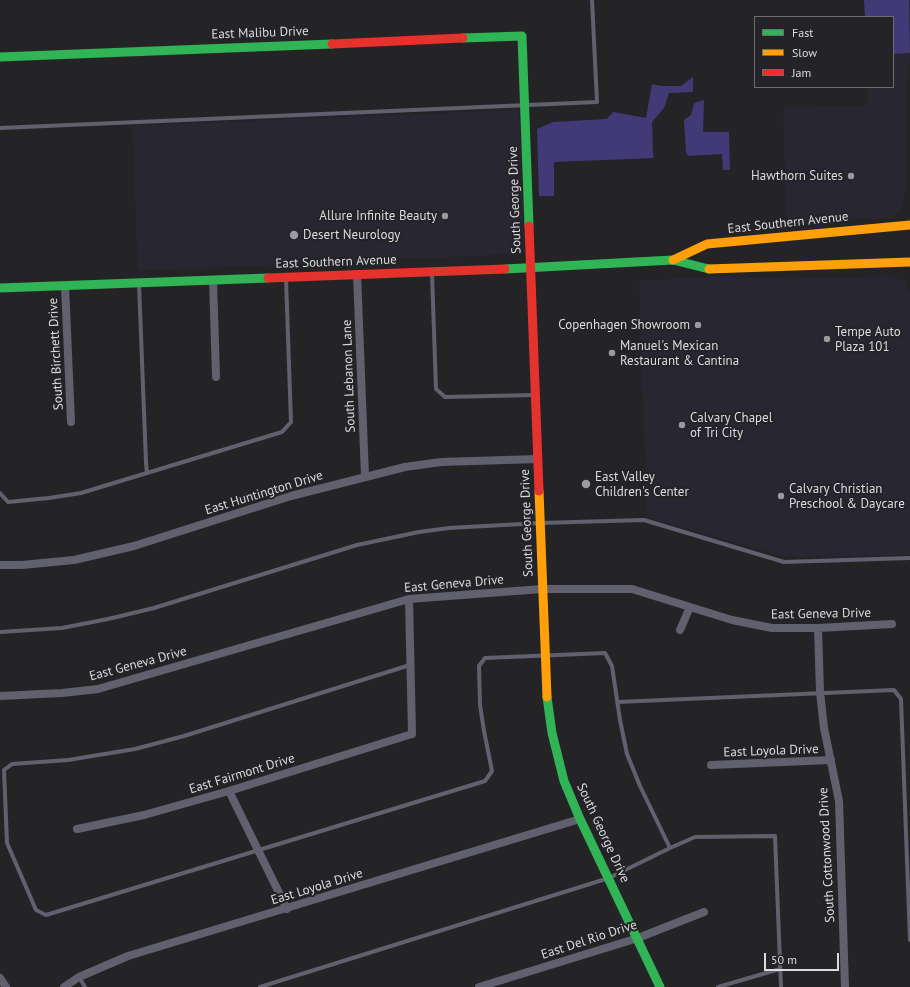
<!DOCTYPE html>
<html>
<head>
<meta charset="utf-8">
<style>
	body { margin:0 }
	#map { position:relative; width:910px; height:987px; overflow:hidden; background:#242427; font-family:"PT Sans",sans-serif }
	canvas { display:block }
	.legend { position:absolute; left:754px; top:16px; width:140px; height:72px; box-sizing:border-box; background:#232328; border:1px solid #6d6d71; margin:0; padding:5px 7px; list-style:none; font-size:12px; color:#dbdbdf }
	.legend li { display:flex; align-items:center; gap:8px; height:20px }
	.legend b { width:20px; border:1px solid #6d6d71 }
	.scale { position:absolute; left:764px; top:953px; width:75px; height:18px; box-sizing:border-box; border:2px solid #dbdbdf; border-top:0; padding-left:5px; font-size:12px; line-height:14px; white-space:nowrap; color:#dbdbdf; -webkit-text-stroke:3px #232328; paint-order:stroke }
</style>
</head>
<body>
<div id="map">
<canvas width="910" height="987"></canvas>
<ul class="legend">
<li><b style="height:5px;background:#30b455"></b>Fast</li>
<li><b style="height:5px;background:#ff9f0a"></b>Slow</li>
<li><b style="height:5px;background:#e5322d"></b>Jam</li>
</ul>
<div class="scale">50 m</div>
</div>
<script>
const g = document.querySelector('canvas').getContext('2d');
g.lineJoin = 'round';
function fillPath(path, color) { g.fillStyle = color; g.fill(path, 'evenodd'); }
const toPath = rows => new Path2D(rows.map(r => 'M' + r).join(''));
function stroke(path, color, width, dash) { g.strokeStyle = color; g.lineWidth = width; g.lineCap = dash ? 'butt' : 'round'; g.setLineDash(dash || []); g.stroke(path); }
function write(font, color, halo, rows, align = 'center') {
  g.font = font + ' "PT Sans",sans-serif'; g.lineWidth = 4; g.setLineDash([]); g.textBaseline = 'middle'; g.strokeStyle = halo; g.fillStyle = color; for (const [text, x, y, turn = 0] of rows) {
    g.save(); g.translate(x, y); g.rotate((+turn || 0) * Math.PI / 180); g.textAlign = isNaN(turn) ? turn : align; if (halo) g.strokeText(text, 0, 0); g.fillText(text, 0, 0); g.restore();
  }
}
fillPath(toPath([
	[910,53,905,107,905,189,904,200,901,209,896,215,892,218,884,219,848,217,815,220,787,228,783,108,868,105,868,87,893,87,893,54],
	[519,110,524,243,520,252,516,254,138,271,132,126],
	[722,276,789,279,891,276,904,281,910,293,910,555,785,557,647,517,639,281]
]), '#282731');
fillPath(toPath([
	[864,0,909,0,910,53,893,54,893,17,865,17],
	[693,77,693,92,669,93,664,108,652,122,653,153,654,158,554,162,554,196,539,196,537,129,553,122,607,119,613,112,646,118,652,84,661,86,681,86],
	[704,100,703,132,729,132,730,170,723,170,722,154,688,156,686,152,684,120,691,115,694,103]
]), '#423a76');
stroke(toPath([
	[0,128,597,102,592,0],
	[432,274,436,389,445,397,535,395],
	[139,284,146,463,147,473],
	[0,493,8,502,49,498,81,493,282,432,291,422,286,279],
	[0,632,62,628,108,619,154,608,357,545,419,532,449,528,540,523,644,520,784,562,910,558],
	[410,665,184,736,135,749,68,760,12,764,4,770,7,843,36,910,46,915,485,781,492,771,484,731,480,705,479,666,485,658,605,653,612,666,620,720,627,754,640,786,670,848],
	[617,702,894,690,901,699,910,940],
	[79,977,85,987],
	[260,987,609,878,670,848,695,837,775,836,781,987],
	[718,987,780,969]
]), '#61606f', 4);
stroke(toPath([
	[357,274,365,476],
	[213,280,216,377],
	[65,286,71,422],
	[0,565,22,565,74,560,134,546,291,496,405,467,441,462,538,459],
	[818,628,820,692,824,728,839,801,845,987],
	[680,630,690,607],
	[0,696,62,693,98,689,409,599,542,589,632,589,732,620,772,628,818,628,892,624],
	[711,765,831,760],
	[229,791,287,909],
	[77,829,144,815,229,791,412,734,409,599],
	[0,978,6,987],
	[64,987,79,977,128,956,580,819],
	[479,987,638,938,704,912]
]), '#61606f', 8);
stroke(toPath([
	[463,38,522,36,529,226],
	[0,57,332,44],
	[505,269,673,260,709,269],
	[0,288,268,278],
	[547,697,552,733,564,781,580,819,660,987]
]), '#30b455', 9);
stroke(toPath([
	[673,260,707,244,910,225],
	[709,269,910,262],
	[539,491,547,697]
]), '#ff9f0a', 9);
stroke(toPath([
	[332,44,463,38],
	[529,226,539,491],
	[268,278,505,269]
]), '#e5322d', 9);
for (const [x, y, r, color] of [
	[851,176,4,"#9b9b9f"],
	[445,216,4,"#9b9b9f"],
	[294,235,5,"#9b9b9f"],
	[698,325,4,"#9b9b9f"],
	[827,339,4,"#9b9b9f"],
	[612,353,4,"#9b9b9f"],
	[682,425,4,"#9b9b9f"],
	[586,484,5,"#9b9b9f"],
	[781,496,4,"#9b9b9f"]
]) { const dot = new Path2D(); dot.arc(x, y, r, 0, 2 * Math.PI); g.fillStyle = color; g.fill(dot); stroke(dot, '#232328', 1.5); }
write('13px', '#dbdbdf', '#232328', [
	["East Malibu Drive",260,33,-2],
	["South George Drive",515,200,-92],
	["East Southern Avenue",788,223,-6],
	["East Southern Avenue",336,262,-2],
	["South Birchett Drive",56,354,-93],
	["South Lebanon Lane",349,376,-92],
	["East Huntington Drive",264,493,-17],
	["South George Drive",527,523,-92],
	["East Geneva Drive",454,584,-5],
	["East Geneva Drive",821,614,-1],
	["East Geneva Drive",138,664,-15],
	["East Loyola Drive",771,751,-2],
	["East Fairmont Drive",242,774,-17],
	["South George Drive",603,833,65],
	["South Cottonwood Drive",827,855,-93],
	["East Loyola Drive",317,887,-17],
	["East Del Rio Drive",589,940,-18]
]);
write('13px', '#dbdbdf', '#232328', [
	["Hawthorn Suites",843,176,"right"],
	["Allure Infinite Beauty",437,216,"right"],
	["Desert Neurology",303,235],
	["Copenhagen Showroom",690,325,"right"],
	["Tempe Auto",835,332],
	["Plaza 101",835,347],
	["Manuel's Mexican",620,346],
	["Restaurant & Cantina",620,361],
	["Calvary Chapel",690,418],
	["of Tri City",690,433],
	["East Valley",595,477],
	["Children's Center",595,492],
	["Calvary Christian",789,489],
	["Preschool & Daycare",789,504]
], 'left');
</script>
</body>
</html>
